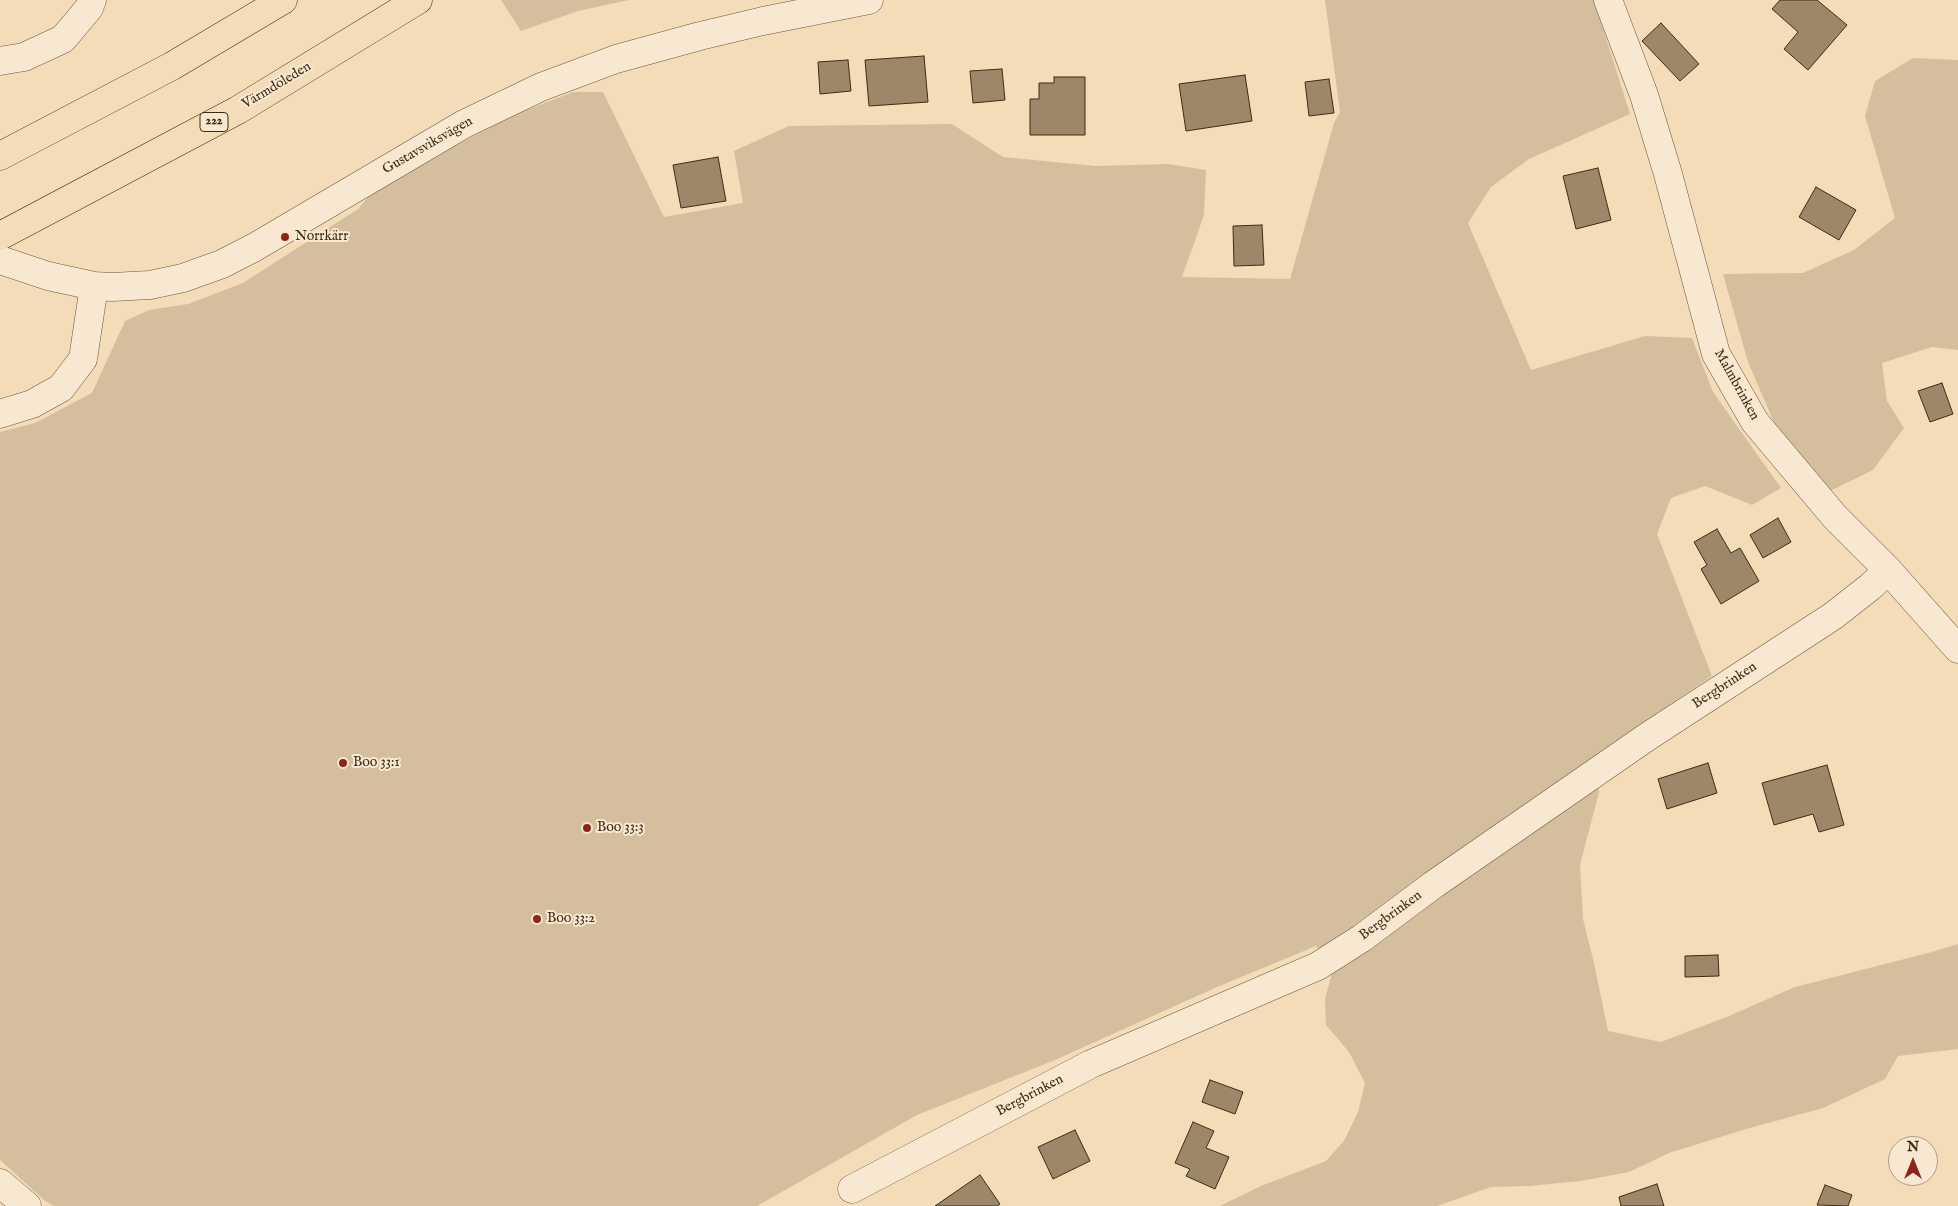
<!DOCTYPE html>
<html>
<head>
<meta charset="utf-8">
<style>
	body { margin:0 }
	#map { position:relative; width:1958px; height:1206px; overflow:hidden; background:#f4dcb9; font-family:"IM FELL English",serif }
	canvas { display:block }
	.north { position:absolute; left:1888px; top:1136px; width:50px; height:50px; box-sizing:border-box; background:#f8e8d2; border:1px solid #ad9c86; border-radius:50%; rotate:0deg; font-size:14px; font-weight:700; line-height:20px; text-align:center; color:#3d2b13 }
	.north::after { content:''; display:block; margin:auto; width:18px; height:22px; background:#8f2418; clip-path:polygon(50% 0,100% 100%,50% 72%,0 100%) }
</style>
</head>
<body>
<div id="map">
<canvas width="1958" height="1206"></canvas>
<div class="north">N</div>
</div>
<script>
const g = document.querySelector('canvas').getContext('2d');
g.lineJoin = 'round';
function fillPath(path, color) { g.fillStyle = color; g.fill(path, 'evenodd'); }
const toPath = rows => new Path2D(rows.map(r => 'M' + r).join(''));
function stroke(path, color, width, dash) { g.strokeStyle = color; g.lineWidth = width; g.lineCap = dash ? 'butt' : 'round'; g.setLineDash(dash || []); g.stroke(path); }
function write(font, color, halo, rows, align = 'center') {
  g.font = font + ' "IM FELL English",serif'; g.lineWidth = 4; g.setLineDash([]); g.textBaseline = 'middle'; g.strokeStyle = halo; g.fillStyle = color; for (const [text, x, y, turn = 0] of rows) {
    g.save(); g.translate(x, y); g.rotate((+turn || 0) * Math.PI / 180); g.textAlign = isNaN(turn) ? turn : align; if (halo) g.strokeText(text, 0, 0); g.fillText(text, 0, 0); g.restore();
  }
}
fillPath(toPath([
	[501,0,629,0,578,11,521,31],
	[1325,0,1594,0,1630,114,1529,159,1491,187,1468,223,1531,370,1645,336,1692,338,1713,392,1781,488,1752,505,1705,486,1671,498,1657,534,1712,676,1594,756,1599,792,1580,865,1583,919,1594,963,1608,1031,1661,1042,1729,1016,1795,987,1928,953,1958,944,1958,1049,1898,1056,1885,1079,1823,1108,1746,1129,1669,1153,1629,1172,1581,1181,1529,1186,1491,1187,1437,1206,1220,1206,1261,1186,1326,1161,1344,1141,1358,1112,1365,1083,1349,1052,1326,1025,1325,999,1333,969,1316,946,1217,987,1055,1060,917,1115,757,1206,54,1206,44,1200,0,1160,0,432,35,423,92,393,125,321,149,310,188,304,243,283,358,209,376,188,511,116,573,92,603,92,664,217,743,203,734,151,789,126,952,124,1003,157,1095,166,1168,164,1206,170,1204,215,1182,277,1290,279,1334,123,1340,112],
	[1913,58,1958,60,1958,350,1932,347,1882,363,1887,401,1904,428,1873,470,1826,493,1775,425,1748,362,1723,274,1803,273,1854,250,1895,218,1865,116,1875,81]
]), '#d5be9d');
const building = toPath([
	[1780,0,1817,0,1847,25,1808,70,1784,49,1798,32,1772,9,1780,0],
	[1661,23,1699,64,1680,81,1642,41,1661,23],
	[924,56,928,102,869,106,865,60,924,56],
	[848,60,851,91,820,94,818,62,848,60],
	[1002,69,1005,100,973,103,970,71,1002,69],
	[1245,75,1252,121,1186,131,1179,84,1245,75],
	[1054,77,1085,77,1085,135,1030,135,1030,99,1039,99,1039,83,1054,83,1054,77],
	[1329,79,1334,113,1309,116,1305,82,1329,79],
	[718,157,726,201,681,208,673,165,718,157],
	[1598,168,1611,220,1576,229,1563,176,1598,168],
	[1816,187,1856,210,1839,240,1799,217,1816,187],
	[1262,225,1264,265,1234,266,1233,226,1262,225],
	[1942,383,1953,414,1930,422,1918,391,1942,383],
	[1778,518,1791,542,1763,558,1750,535,1778,518],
	[1717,529,1731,553,1740,548,1759,581,1721,604,1701,569,1707,565,1694,542,1717,529],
	[1708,763,1717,793,1667,809,1658,779,1708,763],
	[1827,765,1844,825,1819,832,1813,814,1774,825,1762,783,1827,765],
	[1718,955,1719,976,1685,977,1685,956,1718,955],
	[1210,1080,1243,1092,1235,1114,1202,1102,1210,1080],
	[1193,1122,1214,1131,1206,1148,1229,1157,1215,1189,1186,1176,1190,1169,1175,1163,1193,1122],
	[1075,1130,1090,1161,1053,1179,1038,1147,1075,1130],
	[980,1175,1000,1204,997,1206,935,1206,980,1175],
	[1657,1184,1664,1206,1621,1206,1619,1197,1657,1184],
	[1825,1185,1852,1195,1848,1206,1817,1205,1825,1185]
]);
fillPath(building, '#9c8769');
stroke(building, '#3d2b13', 1);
const minor = toPath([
	[1608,0,1644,95,1668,174,1716,354,1755,422,1835,517,1888,570,1958,649],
	[0,61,24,57,63,39,89,8,92,0],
	[0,260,48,276,94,286,112,287,150,285,183,278,222,264,255,247,464,124,541,87,616,59,700,36,763,21,869,0],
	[0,414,32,404,61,388,83,359,94,286],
	[0,1183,27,1206],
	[852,1189,1091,1064,1318,966,1362,938,1433,885,1647,737,1833,616,1870,587,1888,570]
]);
const highway = toPath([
	[0,156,172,66,283,0],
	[0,236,238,110,418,0]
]);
stroke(minor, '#6b573c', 29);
stroke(highway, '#3d2b13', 29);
stroke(minor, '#f8e8d2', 28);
stroke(highway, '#f4dcb9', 28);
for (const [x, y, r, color] of [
	[285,237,5,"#8f2418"],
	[343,763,5,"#8f2418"],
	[587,828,5,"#8f2418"],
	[537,919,5,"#8f2418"]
]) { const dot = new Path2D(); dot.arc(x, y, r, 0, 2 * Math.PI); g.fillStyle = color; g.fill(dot); stroke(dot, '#f8e8d2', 2); }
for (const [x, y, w] of [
	[214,122,28]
]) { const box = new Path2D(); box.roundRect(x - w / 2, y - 9.5, w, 19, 4); g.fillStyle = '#f8e8d2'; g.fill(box); stroke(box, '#3d2b13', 1); }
write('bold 12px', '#3d2b13', null, [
	["222",214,122]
]);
write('14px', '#3d2b13', '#f8e8d2', [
	["Värmdöleden",277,86,-31],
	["Gustavsviksvägen",428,146,-30],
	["Malmbrinken",1736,385,61],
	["Bergbrinken",1725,686,-33],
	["Bergbrinken",1391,916,-36],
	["Bergbrinken",1030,1096,-28]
]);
write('14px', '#3d2b13', '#f8e8d2', [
	["Norrkärr",295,237],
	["Boo 33:1",353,763],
	["Boo 33:3",597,828],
	["Boo 33:2",547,919]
], 'left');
</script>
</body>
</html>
